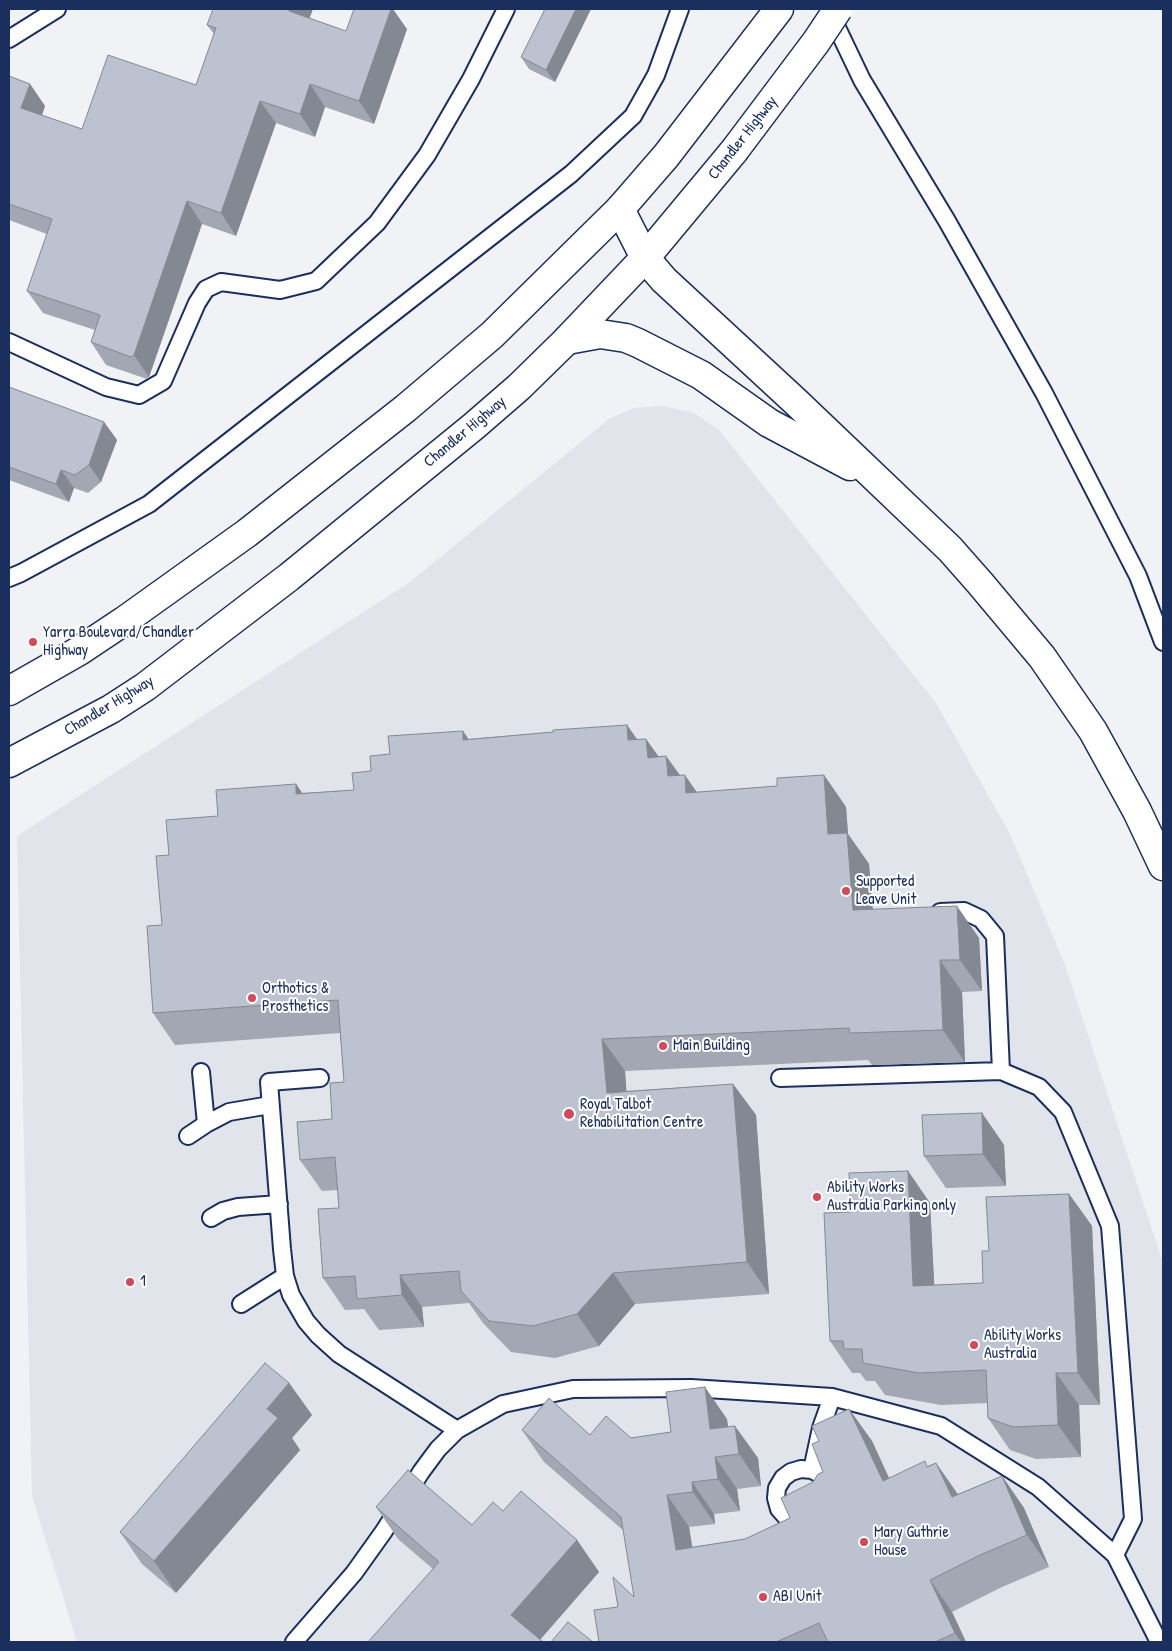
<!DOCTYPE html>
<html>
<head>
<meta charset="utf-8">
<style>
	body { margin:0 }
	#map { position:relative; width:1172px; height:1651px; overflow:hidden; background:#f1f2f5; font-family:"Patrick Hand",sans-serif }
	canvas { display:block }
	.frame { position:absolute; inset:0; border:10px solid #1b2f5e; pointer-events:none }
</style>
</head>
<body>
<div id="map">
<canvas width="1172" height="1651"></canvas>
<div class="frame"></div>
</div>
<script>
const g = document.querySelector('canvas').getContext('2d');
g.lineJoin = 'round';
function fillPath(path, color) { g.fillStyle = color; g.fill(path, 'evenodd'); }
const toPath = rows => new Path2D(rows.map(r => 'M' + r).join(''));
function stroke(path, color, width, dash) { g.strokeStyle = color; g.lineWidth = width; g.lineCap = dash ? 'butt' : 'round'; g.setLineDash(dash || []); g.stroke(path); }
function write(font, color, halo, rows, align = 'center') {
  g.font = font + ' "Patrick Hand",sans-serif'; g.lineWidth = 4; g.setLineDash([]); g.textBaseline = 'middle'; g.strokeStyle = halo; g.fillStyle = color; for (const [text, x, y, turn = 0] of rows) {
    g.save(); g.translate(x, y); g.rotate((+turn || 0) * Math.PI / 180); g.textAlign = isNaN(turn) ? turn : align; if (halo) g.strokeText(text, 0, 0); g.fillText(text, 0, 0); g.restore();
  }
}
fillPath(toPath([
	[662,406,694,413,719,430,936,703,1010,834,1065,965,1163,1263,1163,1642,77,1642,32,1495,17,836,410,582,609,419,634,408]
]), '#e1e4ea');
const lane = toPath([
	[830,13,862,80,947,221,1044,393,1138,576,1163,642],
	[9,39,57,9],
	[9,342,106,387,139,395,163,381,197,303,206,289,221,282,280,290,316,281,377,223,427,155,471,79,506,9],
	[9,578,21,573,149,504,571,174,633,116,656,75,680,9],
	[940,912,964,911,981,919,995,936,1001,1071],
	[201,1072,206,1124],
	[320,1078,269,1082,282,1249,285,1276,291,1295,306,1321,318,1335,339,1354,457,1430],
	[780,1078,1001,1071,1039,1087,1063,1112,1110,1226,1133,1519,1115,1555],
	[188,1136,206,1124,229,1112,270,1105],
	[211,1218,223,1211,238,1207,279,1204],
	[241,1304,285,1276],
	[801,1469,812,1470,822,1475,828,1483,831,1494,831,1505,795,1523,786,1517,779,1509,776,1498,777,1488,783,1478,791,1472,801,1469],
	[812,1470,821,1428,832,1397],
	[294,1642,354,1573,384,1531,421,1472,438,1449,457,1430,503,1404,573,1389,691,1388,832,1397,941,1426,1038,1487,1115,1555,1159,1642]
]);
const primary = toPath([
	[9,691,79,651,124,621,247,533,406,408,492,335,620,209,666,156,779,9],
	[9,763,111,709,145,687,289,577,474,426,519,387,567,340,645,258,734,151]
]);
const highway = toPath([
	[620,209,645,258,664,280,796,402,950,549,980,583,1042,657,1093,731,1137,811,1163,866],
	[567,340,600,334,626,338,638,343,701,375,769,423,850,466]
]);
stroke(lane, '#1b2f5e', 20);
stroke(primary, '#1b2f5e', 31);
stroke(highway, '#1b2f5e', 31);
stroke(lane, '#fff', 16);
stroke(primary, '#fff', 28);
stroke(highway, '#fff', 28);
const primaryBridge = toPath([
	[734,151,816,42,838,9]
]);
stroke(primaryBridge, '#1b2f5e', 31, []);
stroke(primaryBridge, '#fff', 28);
fillPath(toPath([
	[213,9,313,9,309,18,346,31,407,29,374,124,325,107,315,137,276,123,236,236,202,224,149,377,147,379,106,365,91,342,95,330,43,313,27,291,47,234,9,220,9,76,30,84,45,106,42,115,82,129,196,85,214,34,207,25],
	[545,9,591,9,555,82,529,69,521,57],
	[9,387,104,422,117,440,101,482,88,493,74,488,69,502,9,480],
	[627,725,637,739,646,739,659,757,666,756,680,775,697,792,777,786,824,775,846,807,848,834,869,864,873,909,979,938,982,991,962,992,965,1062,872,1065,868,1060,625,1071,626,1091,733,1084,756,1115,769,1294,635,1304,599,1346,555,1358,511,1352,483,1323,469,1303,422,1307,424,1327,379,1330,364,1309,345,1310,323,1278,339,1208,338,1190,322,1191,300,1160,332,1119,344,1082,340,1033,175,1045,153,1013,169,855,218,816,296,784,302,793,354,790,390,754,468,739,553,732],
	[982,1113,1004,1145,1006,1186,946,1188,924,1156],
	[908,1171,930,1203,934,1285,983,1283,989,1251,1069,1194,1092,1226,1100,1405,1079,1405,1081,1457,1036,1459,1010,1450,988,1418,987,1403,941,1405,885,1395,875,1381,866,1381,860,1373,852,1373,830,1341,851,1212],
	[289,1383,312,1415,292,1438,300,1450,176,1593,142,1564,120,1532],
	[849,1409,872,1441,889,1478,928,1466,936,1463,958,1494,1002,1476,1024,1508,1049,1567,1002,1587,952,1612,966,1642,599,1642,618,1607,634,1597,624,1531,544,1462,522,1430,631,1438,671,1432,727,1419,728,1427,758,1458,761,1486,737,1489,740,1511,714,1514,715,1524,689,1527,692,1547,745,1539,790,1518,813,1482,823,1472,819,1441],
	[376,1507,472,1525,503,1511,577,1540,599,1572,540,1640,433,1569,398,1539]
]), '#a2a7b3');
fillPath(toPath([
	[289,9,313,9,304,33,289,11],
	[391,9,393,9,407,29,374,124,359,101],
	[576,9,591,9,555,82,546,70],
	[30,84,45,106,37,130,21,108],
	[310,84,325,107,315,137,300,114],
	[260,101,276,123,236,236,221,213],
	[187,201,202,224,149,377,134,355],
	[104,422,117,440,101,482,89,465],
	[61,470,74,488,69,502,56,484],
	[627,725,647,754,646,739,668,770,666,756,686,784,685,775,707,807,690,808,628,740],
	[463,731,485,763,463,740],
	[824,775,846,807,848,834,869,864,875,942,853,910,828,834],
	[296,784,318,816,296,794],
	[957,906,979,938,982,991,960,960],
	[940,960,962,992,965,1062,943,1030],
	[602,1039,625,1071,629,1125,607,1093],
	[733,1084,756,1115,769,1294,747,1262],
	[982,1113,1004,1145,1006,1186,983,1154],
	[908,1171,930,1203,936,1318,913,1286],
	[1069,1194,1092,1226,1100,1405,1078,1373],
	[613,1273,635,1304,599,1346,577,1314],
	[400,1275,422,1307,424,1327,402,1295],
	[1056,1373,1079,1405,1081,1457,1058,1425],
	[289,1383,312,1415,292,1438,300,1450,176,1593,154,1561,267,1409],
	[705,1387,727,1419,732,1455,710,1429],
	[849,1409,872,1441,905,1513,883,1481],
	[735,1426,758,1458,761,1486,739,1454],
	[715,1457,737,1489,740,1511,718,1479],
	[936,1463,958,1495,952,1497],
	[1002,1476,1024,1508,1049,1567,1027,1535],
	[692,1482,714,1514,715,1524,693,1492],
	[667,1495,689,1527,698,1582,676,1550],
	[577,1540,599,1572,538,1642,511,1615],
	[930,1580,952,1612,966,1642,961,1642,955,1633]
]), '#848892');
const building = toPath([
	[213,9,289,9,289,11,346,31,354,9,391,9,359,101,310,84,300,114,260,101,221,213,187,201,134,355,131,357,91,342,100,315,27,291,52,219,9,204,9,76,30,84,21,108,82,129,108,55,196,85,216,28,207,25,213,9],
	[545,9,576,9,546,70,521,57,545,9],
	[9,387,104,422,89,465,75,475,61,470,56,484,9,467,9,387],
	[627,725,628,740,646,739,648,758,666,756,668,776,685,775,686,793,777,786,777,778,824,775,828,834,847,833,853,910,957,906,960,960,940,960,943,1030,850,1033,849,1028,602,1039,607,1093,733,1084,747,1262,613,1273,577,1314,533,1326,489,1321,461,1291,459,1271,400,1275,402,1295,357,1299,355,1276,323,1278,318,1209,339,1208,335,1157,300,1160,297,1122,332,1119,330,1083,344,1082,338,1000,153,1013,147,926,162,925,156,856,169,855,166,820,218,816,216,790,296,784,296,794,354,790,352,773,371,771,370,756,390,754,388,736,463,731,463,740,553,732,553,730,627,725],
	[982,1113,983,1154,924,1156,922,1115,982,1113],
	[908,1171,913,1286,983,1283,982,1251,989,1251,986,1197,1069,1194,1078,1373,1056,1373,1058,1425,1013,1427,988,1418,986,1370,919,1373,863,1363,862,1349,844,1349,843,1341,830,1341,824,1213,851,1212,849,1173,908,1171],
	[265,1363,289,1383,267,1409,278,1418,154,1561,120,1532,265,1363],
	[705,1387,710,1429,735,1426,739,1454,715,1457,718,1479,692,1482,693,1492,667,1495,676,1550,745,1539,790,1518,781,1498,813,1482,818,1474,823,1472,812,1444,819,1441,812,1426,849,1409,883,1481,925,1461,927,1467,936,1463,952,1497,1002,1476,1027,1535,980,1555,930,1580,955,1633,935,1642,828,1642,819,1623,776,1642,599,1642,594,1610,618,1607,613,1577,634,1597,621,1517,522,1430,549,1398,590,1435,606,1416,631,1438,671,1432,666,1392,705,1387],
	[408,1470,472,1525,493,1502,503,1511,521,1491,577,1540,511,1615,543,1642,368,1642,439,1562,376,1507,408,1470],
	[568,1622,593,1642,551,1642,568,1622]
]);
fillPath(building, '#bcc2d0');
stroke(building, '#848892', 1);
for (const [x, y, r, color] of [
	[33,642,5,"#d1495b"],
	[846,891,5,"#d1495b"],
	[252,998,5,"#d1495b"],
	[663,1046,5,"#d1495b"],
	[569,1114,6,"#d1495b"],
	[817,1197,5,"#d1495b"],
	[130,1282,5,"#d1495b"],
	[974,1345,5,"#d1495b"],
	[864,1542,5,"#d1495b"],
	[763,1597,5,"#d1495b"]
]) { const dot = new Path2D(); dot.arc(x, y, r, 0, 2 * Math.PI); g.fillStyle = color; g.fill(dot); stroke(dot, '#fff', 2); }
write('16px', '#1b2f5e', '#fff', [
	["Chandler Highway",743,138,-52],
	["Chandler Highway",465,432,-40],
	["Chandler Highway",109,706,-31]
]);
write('16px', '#1b2f5e', '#fff', [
	["Yarra Boulevard/Chandler",43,633],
	["Highway",43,651],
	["Supported",856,882],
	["Leave Unit",856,900],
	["Orthotics &",262,989],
	["Prosthetics",262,1007],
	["Main Building",673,1046],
	["Royal Talbot",580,1105],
	["Rehabilitation Centre",580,1123],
	["Ability Works",827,1188],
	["Australia Parking only",827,1206],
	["1",140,1282],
	["Ability Works",984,1336],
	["Australia",984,1354],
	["Mary Guthrie",874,1533],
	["House",874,1551],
	["ABI Unit",773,1597]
], 'left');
</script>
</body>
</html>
